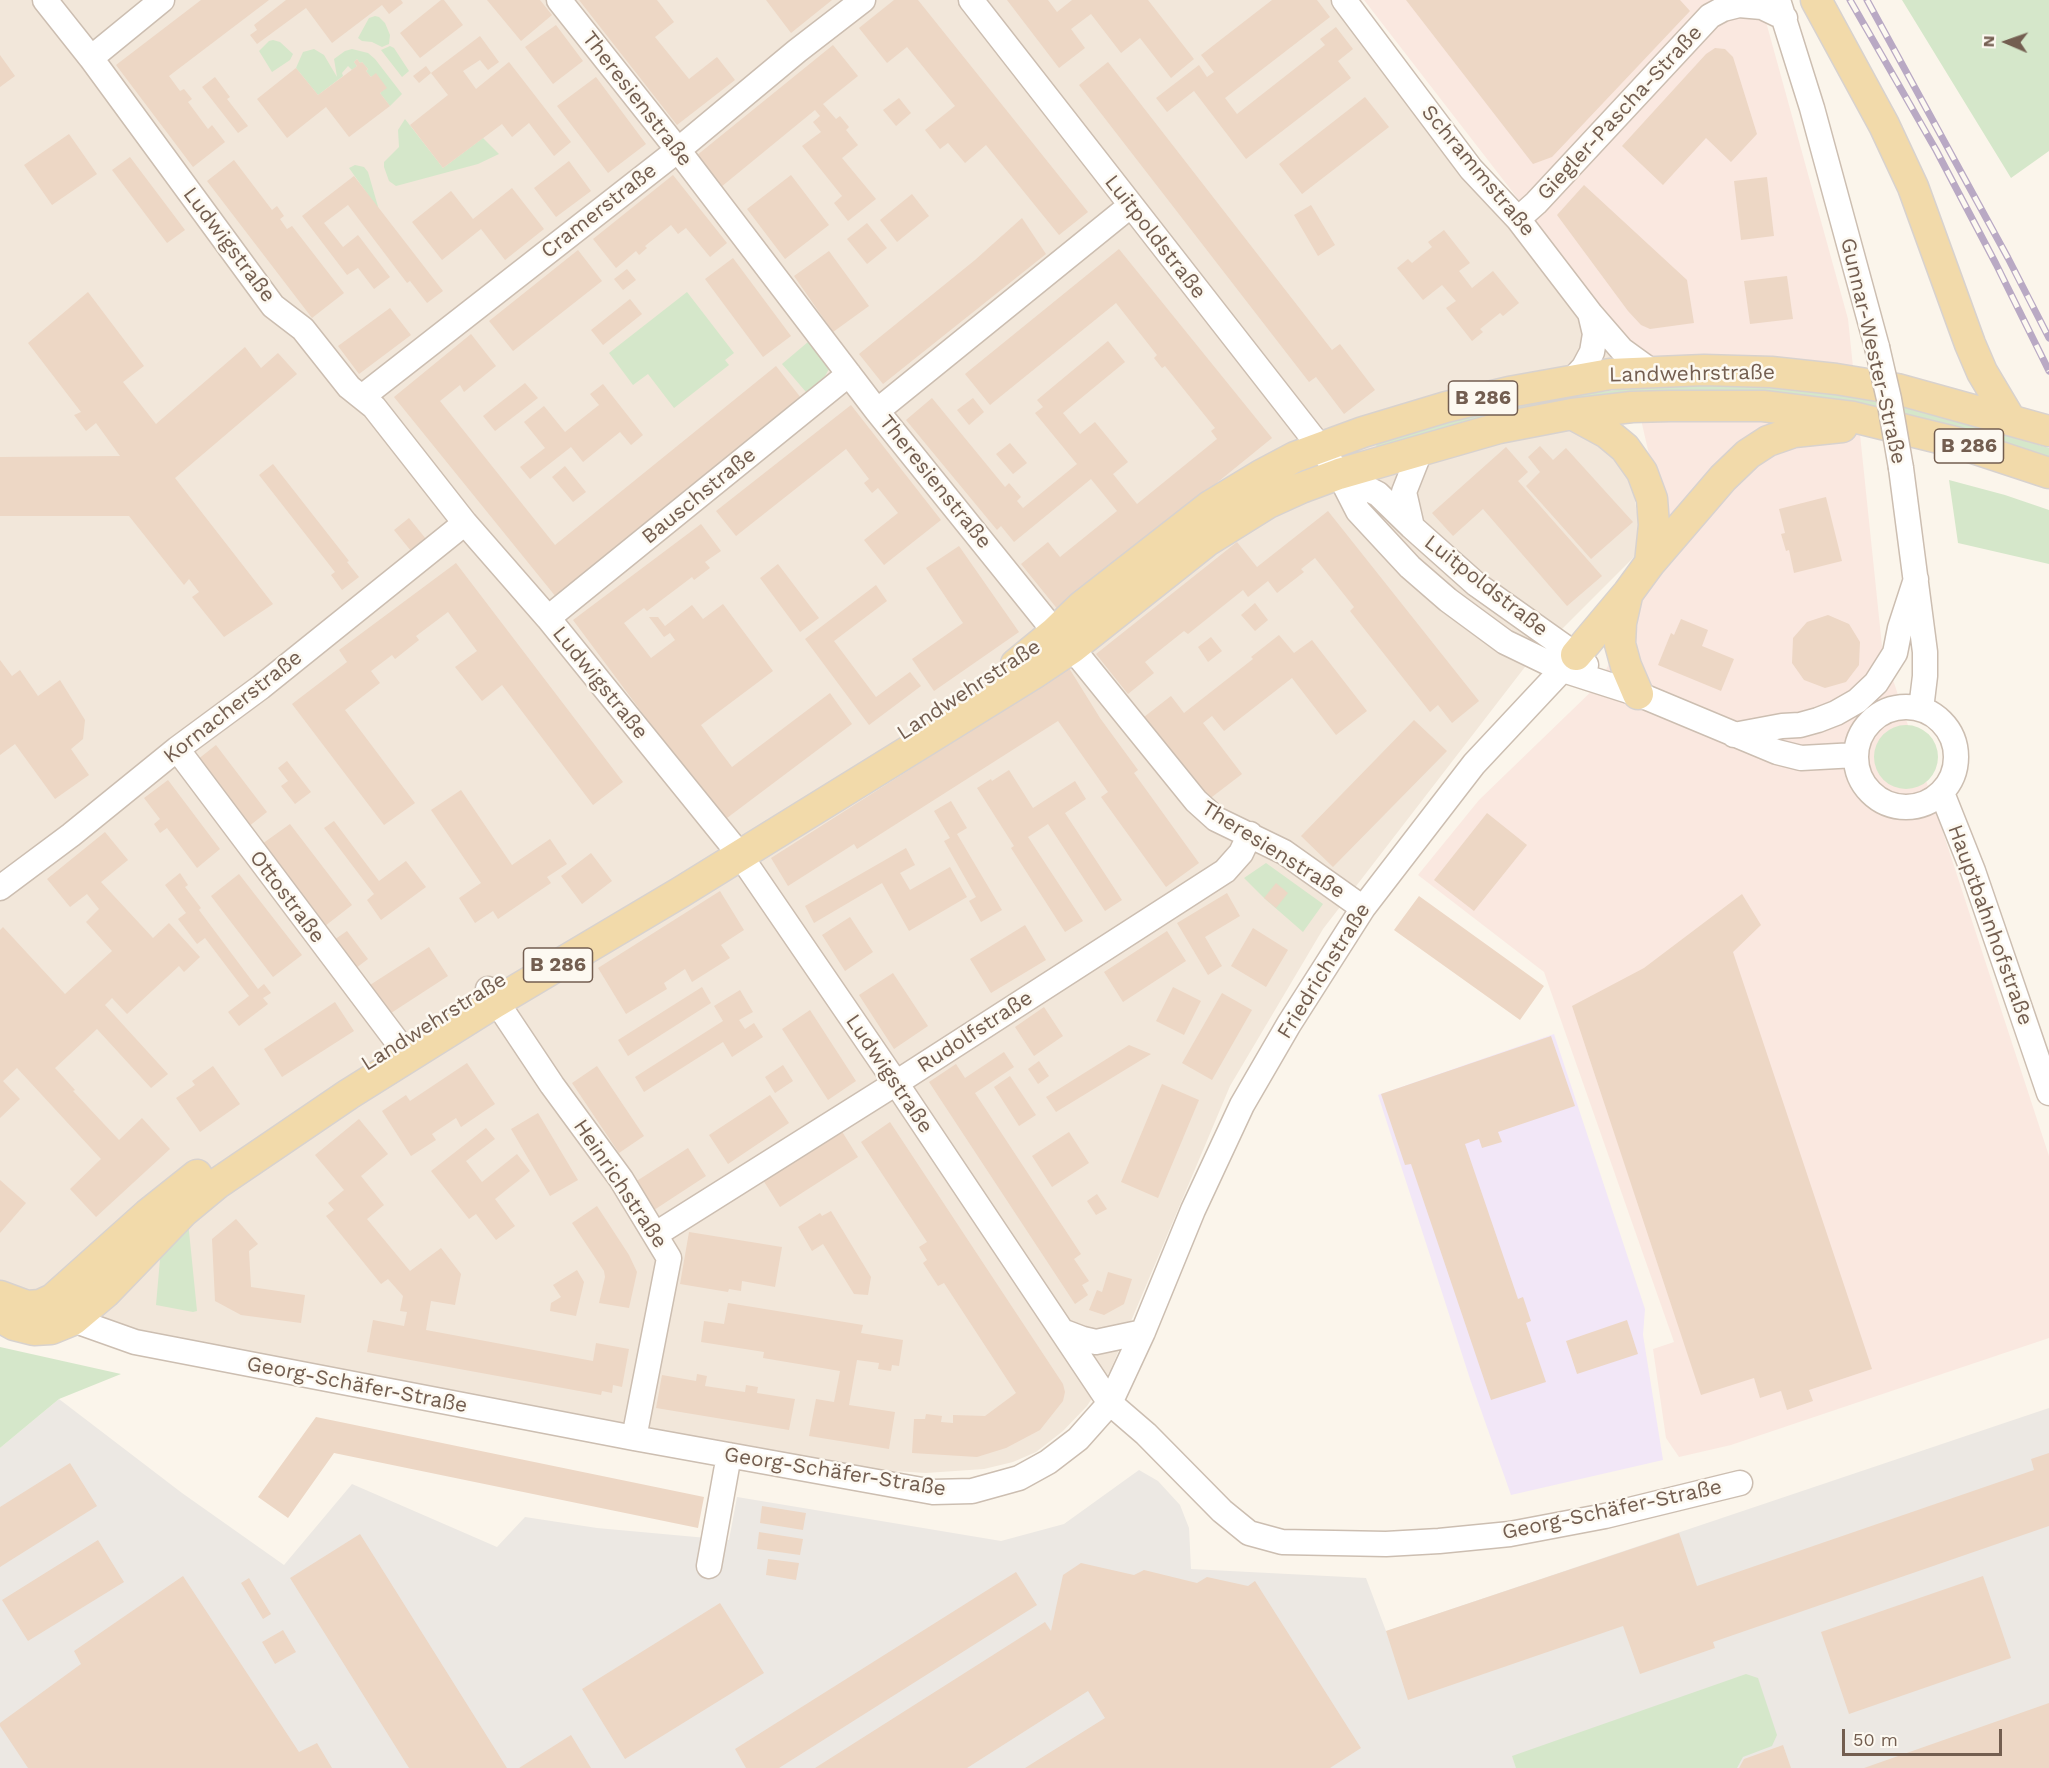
<!DOCTYPE html>
<html>
<head>
<meta charset="utf-8">
<style>
	body { margin:0 }
	#map { position:relative; width:2049px; height:1768px; overflow:hidden; background:#fbf5eb; font-family:"Work Sans",sans-serif }
	canvas { display:block }
	.north { position:absolute; left:1977px; top:12px; width:60px; height:60px; -webkit-text-stroke:4px #fdf9f1; paint-order:stroke; rotate:272deg; font-size:16px; font-weight:700; line-height:24px; text-align:center; color:#735e50 }
	.north::after { content:''; display:block; margin:auto; width:21px; height:27px; background:#735e50; clip-path:polygon(50% 0,100% 100%,50% 72%,0 100%) }
	.scale { position:absolute; left:1842px; top:1729px; width:160px; height:27px; box-sizing:border-box; border:3px solid #735e50; border-top:0; padding-left:8px; font-size:18px; line-height:21px; white-space:nowrap; color:#735e50; -webkit-text-stroke:4px #fdf9f1; paint-order:stroke }
</style>
</head>
<body>
<div id="map">
<canvas width="2049" height="1768"></canvas>
<div class="north">N</div>
<div class="scale">50 m</div>
</div>
<script>
const g = document.querySelector('canvas').getContext('2d');
g.lineJoin = 'round';
function fillPath(path, color) { g.fillStyle = color; g.fill(path, 'evenodd'); }
const toPath = rows => new Path2D(rows.map(r => 'M' + r).join(''));
function stroke(path, color, width, dash) { g.strokeStyle = color; g.lineWidth = width; g.lineCap = dash ? 'butt' : 'round'; g.setLineDash(dash || []); g.stroke(path); }
function write(font, color, halo, rows, align = 'center') {
  g.font = font + ' "Work Sans",sans-serif'; g.lineWidth = 5; g.setLineDash([]); g.textBaseline = 'middle'; g.strokeStyle = halo; g.fillStyle = color; for (const [text, x, y, turn = 0] of rows) {
    g.save(); g.translate(x, y); g.rotate((+turn || 0) * Math.PI / 180); g.textAlign = isNaN(turn) ? turn : align; if (halo) g.strokeText(text, 0, 0); g.fillText(text, 0, 0); g.restore();
  }
}
fillPath(toPath([
	[0,0,1341,0,1608,343,1643,548,1528,663,1323,929,1230,1086,1110,1371,1087,1406,1063,1431,1036,1452,1013,1462,984,1469,926,1473,877,1470,95,1334,0,1294]
]), '#f2e7da');
fillPath(toPath([
	[1364,0,1760,0,1848,319,1882,646,2049,1156,2049,1338,1731,1445,1679,1457,1666,1438,1653,1349,1674,1342,1544,972,1418,875,1479,800,1599,684,1638,604,1661,507,1621,332]
]), '#fae8e0');
fillPath(toPath([
	[59,1399,182,1493,284,1565,352,1484,497,1547,525,1517,597,1528,729,1540,737,1497,1001,1541,1064,1524,1139,1470,1158,1481,1180,1505,1189,1528,1191,1569,1366,1578,1386,1631,2049,1408,2049,1768,0,1768,0,1448]
]), '#ece8e3');
fillPath(toPath([
	[1554,1034,1645,1309,1643,1335,1663,1460,1511,1495,1471,1382,1378,1095]
]), '#f2e7f7');
fillPath(toPath([
	[1902,0,2049,0,2049,151,2011,178],
	[375,16,379,17,385,23,390,35,389,44,382,47,372,42,362,41,358,38,369,18],
	[273,40,280,42,293,54,290,60,272,72,259,51,269,41],
	[390,46,394,48,409,71,402,77,381,50],
	[314,49,324,55,337,77,334,59,345,51,352,49,368,53,375,59,402,94,390,106,380,93,386,88,376,74,371,77,366,71,368,69,362,62,360,63,357,59,354,62,357,66,352,70,348,66,342,73,343,76,318,95,296,68,303,52],
	[405,119,443,168,483,138,499,154,478,164,396,186,389,181,384,167,384,162,399,147,398,130],
	[355,165,364,167,368,172,379,210,349,168],
	[687,292,734,353,725,360,729,365,674,408,648,374,633,385,609,353],
	[808,342,828,365,829,369,825,376,806,392,782,364],
	[1684,385,1730,385,1802,390,1854,397,1922,410,2049,448,2049,458,1790,399,1378,449,1375,443,1498,409,1560,397,1625,389],
	[1949,480,2005,495,2049,510,2049,564,1958,543],
	'1874 757a32 32 0 1 1 64 0a32 32 0 1 1-64 0Z',
	[1266,863,1323,904,1303,932,1264,898,1244,878],
	[188,1221,197,1311,193,1312,156,1305,161,1248],
	[0,1347,121,1374,59,1399,0,1448],
	[1746,1674,1758,1678,1777,1735,1772,1746,1743,1757,1737,1768,1516,1768,1512,1756]
]), '#d5e7ca');
fillPath(toPath([
	[201,0,269,0,169,76,180,91,184,89,192,99,188,102,208,129,212,125,225,142,193,167,116,65],
	[286,0,401,0,403,3,389,14,382,5,332,43,306,8,257,44,250,35,257,30,254,25],
	[441,0,444,0,463,25,420,58,400,33],
	[487,0,540,0,552,15,521,41],
	[579,0,657,0,674,22,655,37,689,79,717,57,735,80,677,125],
	[766,0,832,0,791,33],
	[894,0,918,0,1088,212,1059,235,986,145,965,163,948,143,940,149,925,130,955,106,907,47,887,63,859,28],
	[1007,0,1048,0,1057,12,1072,0,1148,0,1194,59,1171,78,1140,38,1121,53,1091,14,1071,29,1085,48,1059,68],
	[1272,0,1317,0,1330,17,1225,98,1237,114,1325,45,1320,39,1336,27,1353,49,1338,61,1351,78,1246,159,1194,91,1167,112,1156,98,1199,65,1207,77,1214,72,1201,55],
	[1406,0,1680,0,1690,11,1552,157,1533,164],
	[556,25,583,61,553,84,525,47],
	[480,36,499,62,488,70,480,60,463,71,476,89,509,62,571,142,554,156,529,123,512,137,502,124,443,168,410,125,448,95,431,73],
	[833,45,858,76,823,104,836,119,840,116,849,127,846,130,858,145,842,158,876,199,848,221,834,203,842,196,802,146,821,132,813,122,820,116,815,110,721,187,696,156],
	[1715,48,1725,49,1733,57,1757,134,1731,162,1706,138,1663,185,1622,146,1706,54],
	[0,55,15,76,0,87],
	[357,59,360,63,362,62,368,69,366,71,371,77,376,73,387,88,380,93,390,106,349,137,326,107,287,138,257,99,296,68,318,95,357,66,354,62],
	[1108,62,1332,350,1340,344,1375,390,1344,414,1316,377,1309,382,1079,85],
	[426,66,431,73,419,83,413,76],
	[215,77,230,97,227,99,248,126,238,133,202,87],
	[596,77,646,144,608,173,557,106],
	[1365,97,1389,127,1302,194,1279,164],
	[899,98,911,113,896,126,883,110],
	[69,134,97,174,52,205,24,165],
	[130,157,185,230,167,243,112,170],
	[234,160,272,210,277,206,284,216,280,219,287,229,292,226,344,293,312,318,207,181],
	[569,161,591,191,556,217,534,188],
	[673,175,727,243,710,257,686,228,678,234,671,225,645,246,647,248,639,255,636,251,616,268,593,239],
	[791,175,829,225,785,259,747,209],
	[354,176,443,291,427,303,410,281,407,283,348,205,324,223,343,247,358,235,390,277,374,289,358,268,347,275,302,216],
	[1767,177,1774,236,1741,240,1734,181],
	[1584,185,1687,280,1694,323,1650,329,1641,325,1628,311,1557,215],
	[512,188,544,229,505,260,481,229,442,260,412,222,451,191,473,219],
	[912,194,929,216,897,242,880,220],
	[1311,205,1335,245,1318,256,1294,215],
	[1022,218,1046,254,883,384,859,354,975,260],
	[867,223,887,248,867,264,847,239],
	[1444,230,1470,263,1459,271,1472,288,1493,271,1519,303,1503,316,1500,313,1480,329,1483,332,1472,341,1446,308,1456,301,1442,285,1423,300,1397,268,1408,259,1412,263,1432,247,1428,242],
	[1119,249,1272,438,1059,611,1021,564,1048,542,1060,557,1117,511,1091,479,1014,542,1001,526,997,530,906,420,932,398,1005,487,1009,483,1021,497,1017,501,1023,508,1077,464,1035,413,1043,407,1037,400,1108,341,1125,362,1063,413,1080,434,1095,422,1128,462,1113,474,1137,504,1217,439,1211,431,1215,428,1165,366,1162,368,1154,358,1157,355,1116,303,990,405,965,374],
	[578,250,602,281,513,351,489,321],
	[829,251,869,306,833,332,794,276],
	[733,258,791,336,763,357,705,279],
	[627,269,636,280,623,290,614,279],
	[1787,276,1793,319,1750,324,1744,281],
	[88,292,144,366,123,382,156,424,245,347,261,368,278,353,297,374,175,478,273,604,224,637,192,597,199,592,189,579,184,585,129,516,0,516,0,457,120,456,96,423,86,431,74,415,81,412,28,343],
	[630,299,642,314,603,345,591,330],
	[390,308,411,335,359,374,338,346],
	[471,334,496,366,464,392,460,385,440,401,555,545,776,366,801,398,556,597,394,397],
	[525,383,538,398,495,431,483,416],
	[603,384,643,435,631,445,620,432,583,462,571,447,530,479,520,467,545,448,524,422,544,406,565,432,599,405,590,394],
	[973,398,984,412,969,425,957,410],
	[851,405,941,520,884,565,864,540,898,513,878,488,872,493,864,483,869,479,846,449,736,536,716,511],
	[1010,443,1027,463,1013,474,996,454],
	[1540,446,1553,460,1566,448,1633,522,1591,559,1526,486,1540,472,1528,457],
	[1506,447,1528,472,1518,481,1602,576,1567,606,1483,509,1453,536,1432,513],
	[273,464,349,561,347,562,359,577,342,590,331,575,335,572,259,475],
	[565,466,586,492,573,502,552,477],
	[1826,497,1842,561,1794,573,1789,550,1786,551,1781,534,1785,533,1779,509],
	[1328,511,1479,701,1452,723,1438,705,1430,712,1350,611,1354,607,1315,558,1301,569,1304,572,1277,593,1268,581,1248,597,1243,590,1188,634,1184,631,1145,662,1154,673,1128,694,1096,654,1237,542,1257,567],
	[409,518,426,539,411,551,394,530],
	[701,524,721,551,705,562,710,568,694,580,692,577,647,611,644,608,624,623,651,658,675,640,670,633,664,637,649,617,658,617,665,626,692,605,703,619,723,604,773,671,701,725,719,750,732,767,830,693,852,724,723,821,573,620],
	[959,546,1019,632,934,691,912,659,963,623,926,568],
	[456,563,623,782,593,805,502,685,482,701,455,667,477,651,448,612,416,636,419,640,395,659,392,655,371,671,380,683,345,710,415,803,384,825,292,704,347,662,339,650],
	[778,564,819,618,800,632,760,578],
	[876,585,887,601,834,641,876,697,910,672,921,686,869,725,805,639],
	[1255,603,1268,620,1255,631,1241,615],
	[1828,615,1849,624,1860,642,1859,665,1846,682,1825,688,1804,680,1792,663,1793,638,1807,622],
	[1681,619,1708,630,1702,646,1734,659,1721,691,1658,665,1671,633,1674,635],
	[1279,635,1294,653,1312,640,1367,711,1336,735,1292,678,1224,731,1212,716,1203,723,1242,774,1208,800,1144,717,1171,696,1184,713,1253,659,1251,657],
	[1211,637,1222,651,1208,662,1198,647],
	[0,660,12,676,20,670,38,696,60,680,85,720,83,739,71,749,89,775,55,799,15,744,0,755],
	[1069,668,1100,718,1138,770,1134,773,1199,863,1166,887,1101,797,1108,792,1058,721,857,849,854,844,788,886,771,858],
	[1414,720,1447,751,1333,867,1301,836],
	[216,745,267,812,248,827,197,760],
	[287,761,311,792,295,804,281,786,288,781,278,768],
	[1009,770,1033,808,1075,781,1086,799,1065,813,1122,900,1105,911,1048,824,1028,837,1083,921,1065,932,1011,848,1014,846,977,788,991,779,992,781],
	[168,780,220,849,197,868,167,828,160,833,154,824,160,819,144,798],
	[461,790,512,865,550,839,567,864,547,877,551,883,498,919,493,911,475,923,459,898,481,883,431,810],
	[951,801,967,828,957,834,1002,910,981,922,969,901,976,897,944,841,950,838,934,811],
	[1487,813,1527,845,1474,911,1434,880],
	[334,821,379,881,406,861,426,887,381,920,367,900,374,894,324,828],
	[290,824,352,905,325,926,262,844],
	[105,832,128,860,101,882,153,938,169,923,200,957,184,972,179,966,127,1014,112,998,105,1005,168,1074,151,1088,97,1029,55,1068,75,1090,73,1091,119,1140,142,1118,170,1149,96,1217,70,1189,101,1159,17,1068,3,1081,20,1099,0,1118,0,930,3,927,65,994,112,951,86,922,99,909,87,894,70,907,47,879],
	[906,848,915,865,900,873,910,890,950,867,967,897,909,931,882,883,814,923,805,906],
	[591,853,612,881,582,904,561,876],
	[180,873,188,885,185,887,201,908,199,910,258,989,264,984,271,993,263,998,268,1004,239,1026,228,1012,249,996,205,938,197,944,178,919,186,913,165,885],
	[239,874,302,955,273,977,211,896],
	[1276,883,1288,893,1276,908,1264,898],
	[720,891,744,930,721,945,730,958,692,982,685,969,664,983,667,989,626,1014,598,968],
	[1227,893,1240,916,1205,937,1222,966,1208,975,1177,923],
	[1742,894,1761,925,1733,952,1872,1369,1809,1390,1813,1401,1787,1410,1781,1391,1760,1398,1754,1378,1701,1395,1572,1006,1644,968],
	[1419,896,1544,986,1520,1020,1394,930],
	[850,917,873,952,845,971,822,935],
	[1025,925,1046,960,991,993,970,959],
	[1253,928,1288,950,1266,987,1231,966],
	[347,931,368,959,352,971,331,942],
	[1167,931,1186,961,1123,1002,1104,972],
	[429,947,448,976,388,1015,370,985],
	[893,973,928,1026,894,1049,859,995],
	[702,987,711,1003,628,1056,618,1040],
	[1173,987,1201,1001,1184,1035,1156,1021],
	[740,990,753,1012,739,1020,745,1029,754,1023,763,1037,732,1057,723,1042,644,1092,635,1077,723,1021,714,1006],
	[1222,993,1252,1010,1212,1080,1182,1063],
	[335,1002,354,1031,282,1077,264,1049],
	[1044,1007,1063,1036,1034,1056,1015,1027],
	[810,1010,856,1081,828,1100,782,1029],
	[1551,1036,1575,1106,1498,1132,1502,1142,1482,1148,1479,1139,1465,1144,1518,1299,1523,1297,1531,1321,1526,1323,1546,1382,1491,1400,1411,1164,1405,1165,1381,1094],
	[1129,1045,1151,1054,1056,1112,1046,1097],
	[1004,1052,1014,1067,975,1093,1081,1254,1074,1259,1089,1281,1082,1285,1088,1295,1075,1304,929,1082,956,1064,965,1078],
	[1039,1061,1049,1076,1038,1084,1028,1069],
	[467,1063,495,1104,461,1127,456,1118,432,1134,436,1140,411,1156,382,1111,406,1095,410,1101],
	[783,1065,793,1081,775,1093,765,1077],
	[213,1066,240,1104,200,1132,176,1098,195,1085,192,1081],
	[597,1066,644,1136,619,1153,572,1083],
	[1010,1076,1036,1115,1019,1126,994,1087],
	[1162,1084,1199,1100,1158,1198,1121,1182],
	[770,1095,789,1123,728,1164,709,1135],
	[538,1113,578,1180,550,1196,511,1129],
	[359,1119,388,1154,361,1176,384,1205,367,1219,410,1271,441,1248,461,1274,455,1305,431,1301,426,1330,593,1361,596,1343,629,1349,622,1387,613,1385,612,1393,602,1391,601,1395,367,1352,373,1320,404,1326,407,1312,400,1311,403,1296,388,1279,381,1284,326,1216,334,1210,328,1203,344,1190,315,1155],
	[890,1122,1063,1384,1065,1392,1063,1401,1040,1430,1006,1448,977,1457,912,1453,914,1419,925,1419,926,1414,942,1416,941,1422,953,1423,953,1415,985,1416,1016,1393,944,1283,938,1286,923,1263,927,1260,919,1247,927,1242,861,1142],
	[486,1128,495,1139,466,1161,482,1182,517,1154,530,1171,495,1199,515,1226,496,1240,476,1214,469,1219,431,1171],
	[841,1130,858,1157,780,1207,763,1180],
	[1069,1132,1089,1163,1052,1187,1032,1156],
	[688,1148,706,1176,651,1212,632,1184],
	[0,1180,26,1203,0,1233],
	[1097,1194,1107,1209,1096,1215,1087,1201],
	[597,1206,629,1255,637,1272,629,1308,599,1303,605,1277,604,1271,572,1223],
	[831,1211,871,1277,868,1295,854,1294,823,1244,812,1251,798,1227,820,1213,822,1216],
	[236,1219,258,1244,249,1251,251,1287,305,1295,301,1323,241,1315,215,1301,212,1239],
	[689,1232,782,1247,775,1287,742,1281,741,1291,729,1289,728,1292,680,1284],
	[577,1270,584,1282,576,1316,550,1311,551,1303,561,1297,553,1285],
	[1108,1272,1132,1279,1124,1304,1104,1315,1089,1310,1097,1290,1102,1292],
	[728,1303,863,1325,861,1333,903,1340,899,1366,892,1365,891,1371,878,1369,879,1363,857,1360,849,1405,895,1412,889,1449,809,1436,816,1399,834,1402,840,1371,763,1358,764,1352,701,1342,704,1321,724,1324],
	[1627,1320,1638,1354,1577,1374,1566,1341],
	[697,1374,707,1376,705,1386,745,1392,746,1385,758,1387,757,1393,795,1399,789,1430,656,1408,662,1375,696,1381],
	[316,1417,704,1497,698,1528,334,1453,288,1518,258,1497],
	[2049,1453,2049,1526,1716,1641,1713,1642,1715,1648,1640,1674,1623,1626,1408,1700,1386,1631,1679,1533,1697,1586,2034,1470,2031,1459],
	[70,1463,97,1506,0,1567,0,1507],
	[762,1506,806,1513,803,1530,760,1523],
	[759,1532,803,1539,800,1555,757,1549],
	[360,1534,507,1768,409,1768,290,1578],
	[98,1540,124,1582,28,1641,2,1600],
	[768,1559,799,1563,796,1580,766,1575],
	[1081,1563,1134,1575,1144,1570,1197,1583,1207,1577,1248,1586,1255,1581,1361,1748,1330,1768,1025,1768,1105,1718,1088,1691,967,1768,815,1768,1045,1622,1051,1631,1063,1575],
	[1016,1572,1037,1605,779,1768,746,1768,735,1749],
	[183,1576,299,1752,317,1743,332,1768,28,1768,0,1726,0,1723,81,1664,74,1651],
	[1983,1576,2011,1658,1849,1714,1821,1632],
	[249,1578,271,1614,263,1619,241,1583],
	[720,1603,764,1673,625,1759,582,1689],
	[283,1630,296,1652,275,1664,262,1642],
	[2049,1703,2049,1768,1864,1768],
	[571,1735,591,1768,519,1768],
	[1783,1745,1791,1768,1739,1768,1744,1759]
]), '#edd7c5');
const minor = toPath([
	[45,0,91,58,273,306,303,329,349,387,374,407,465,523,548,618,740,855,896,1083,1110,1403,1146,1434,1222,1511,1249,1533,1282,1542,1386,1544,1439,1541,1510,1534,1605,1516,1740,1483],
	[559,0,678,150,877,411,1055,632,1072,648,1196,801,1216,819,1284,852,1363,908],
	[971,0,1320,447,1339,474,1358,511,1410,567,1448,600,1505,642,1563,670,1638,694,1777,752,1801,758,1856,755],
	[1344,0,1471,169,1518,219,1590,313,1622,350,1651,371],
	[1778,0,1812,108,1877,347],
	[91,58,162,0],
	[1518,219,1536,203,1710,16,1723,9,1739,5,1762,7,1785,18],
	[1573,379,1584,367,1592,352,1595,334,1590,313],
	[362,397,678,150,797,51,863,0],
	[877,411,1130,206],
	[1901,468,1925,652,1925,676,1921,709],
	[1339,474,1378,494,1412,527,1476,584,1576,655,1586,665],
	[1412,527,1404,492,1421,449],
	[548,618,849,374],
	'1856 757a50 50 0 1 1 100 0a50 50 0 1 1-100 0Z',
	[1734,735,1782,726,1800,725,1818,720,1836,713,1857,701,1876,683,1895,653,1900,628,1916,579],
	[177,749,399,1044],
	[1942,793,1973,871,2049,1093],
	[0,888,71,835,177,749,261,687,465,523],
	[488,989,552,1085,621,1179,669,1258,634,1438],
	[656,1234,896,1083,1225,871,1241,853,1250,834],
	[62,1309,73,1320,135,1342,634,1438,933,1492,972,1491,1019,1478,1048,1462,1078,1439,1110,1403,1143,1332,1193,1210,1242,1105,1289,1024,1363,908,1474,764,1576,655],
	[1062,1331,1083,1339,1096,1342,1143,1332],
	[709,1566,729,1455]
]);
const major = toPath([
	[1816,0,1884,125,1913,187,1970,344,1982,372,2010,419],
	[1572,414,1607,433,1625,448,1642,472,1652,499,1654,525,1650,563],
	[1627,596,1621,623,1620,644,1626,666,1638,694],
	[1576,655,1628,593,1650,563,1723,478,1748,454,1768,441,1794,432,1842,427],
	[1016,664,1055,632,1082,606,1210,506,1261,475,1295,457,1363,432,1446,407,1509,392,1610,374,1704,370,1771,372,1836,379,1897,389,2049,431],
	[0,1296,27,1306,40,1305,53,1299,148,1214,197,1175],
	[0,1317,14,1325,34,1330,51,1329,73,1320,105,1293,183,1212,218,1183,274,1145,349,1094,496,1002,681,892,1033,674,1072,648,1207,541,1268,503,1301,488,1339,474,1499,428,1572,414,1632,407,1670,406,1763,406,1853,417,1955,442,2049,473]
]);
stroke(minor, '#ccbeb1', 27);
stroke(major, '#d8d2ce', 33);
stroke(minor, '#fff', 24);
stroke(major, '#f2daaa', 30);
const rail = toPath([
	[1850,0,1936,150,1996,264,2049,371],
	[1867,0,2008,258,2049,338]
]);
stroke(rail, '#b9a9c4', 7);
stroke(rail, '#fdf9f1', 4.5, [14]);
const minorBridge = toPath([
	[1877,347,1889,399,1901,468]
]);
stroke(minorBridge, '#ccbeb1', 27, []);
stroke(minorBridge, '#fff', 24);
for (const [x, y, w] of [
	[1483,398,69],
	[1969,446,69],
	[558,965,69]
]) { const box = new Path2D(); box.roundRect(x - w / 2, y - 17, w, 34, 4.5); g.fillStyle = '#fdf9f1'; g.fill(box); stroke(box, '#735e50', 1.5); }
write('bold 20px', '#735e50', null, [
	["B 286",1483,398],
	["B 286",1969,446],
	["B 286",558,965]
]);
write('21px', '#735e50', '#fdf9f1', [
	["Theresienstraße",637,99,52],
	["Giegler-Pascha-Straße",1620,113,-47],
	["Schrammstraße",1478,171,50],
	["Cramerstraße",599,211,-38],
	["Luitpoldstraße",1155,237,52],
	["Ludwigstraße",229,245,53],
	["Gunnar-Wester-Straße",1873,351,77],
	["Landwehrstraße",1692,374,-1],
	["Theresienstraße",935,482,51],
	["Bauschstraße",699,496,-39],
	["Luitpoldstraße",1486,586,38],
	["Ludwigstraße",600,683,51],
	["Landwehrstraße",969,690,-33],
	["Kornacherstraße",233,707,-38],
	["Theresienstraße",1273,850,32],
	["Ottostraße",287,897,53],
	["Hauptbahnhofstraße",1990,925,70],
	["Friedrichstraße",1324,971,-58],
	["Landwehrstraße",434,1022,-32],
	["Rudolfstraße",975,1032,-33],
	["Ludwigstraße",889,1074,56],
	["Heinrichstraße",620,1184,56],
	["Georg-Schäfer-Straße",357,1385,11],
	["Georg-Schäfer-Straße",835,1472,9],
	["Georg-Schäfer-Straße",1612,1510,-12]
]);
</script>
</body>
</html>
